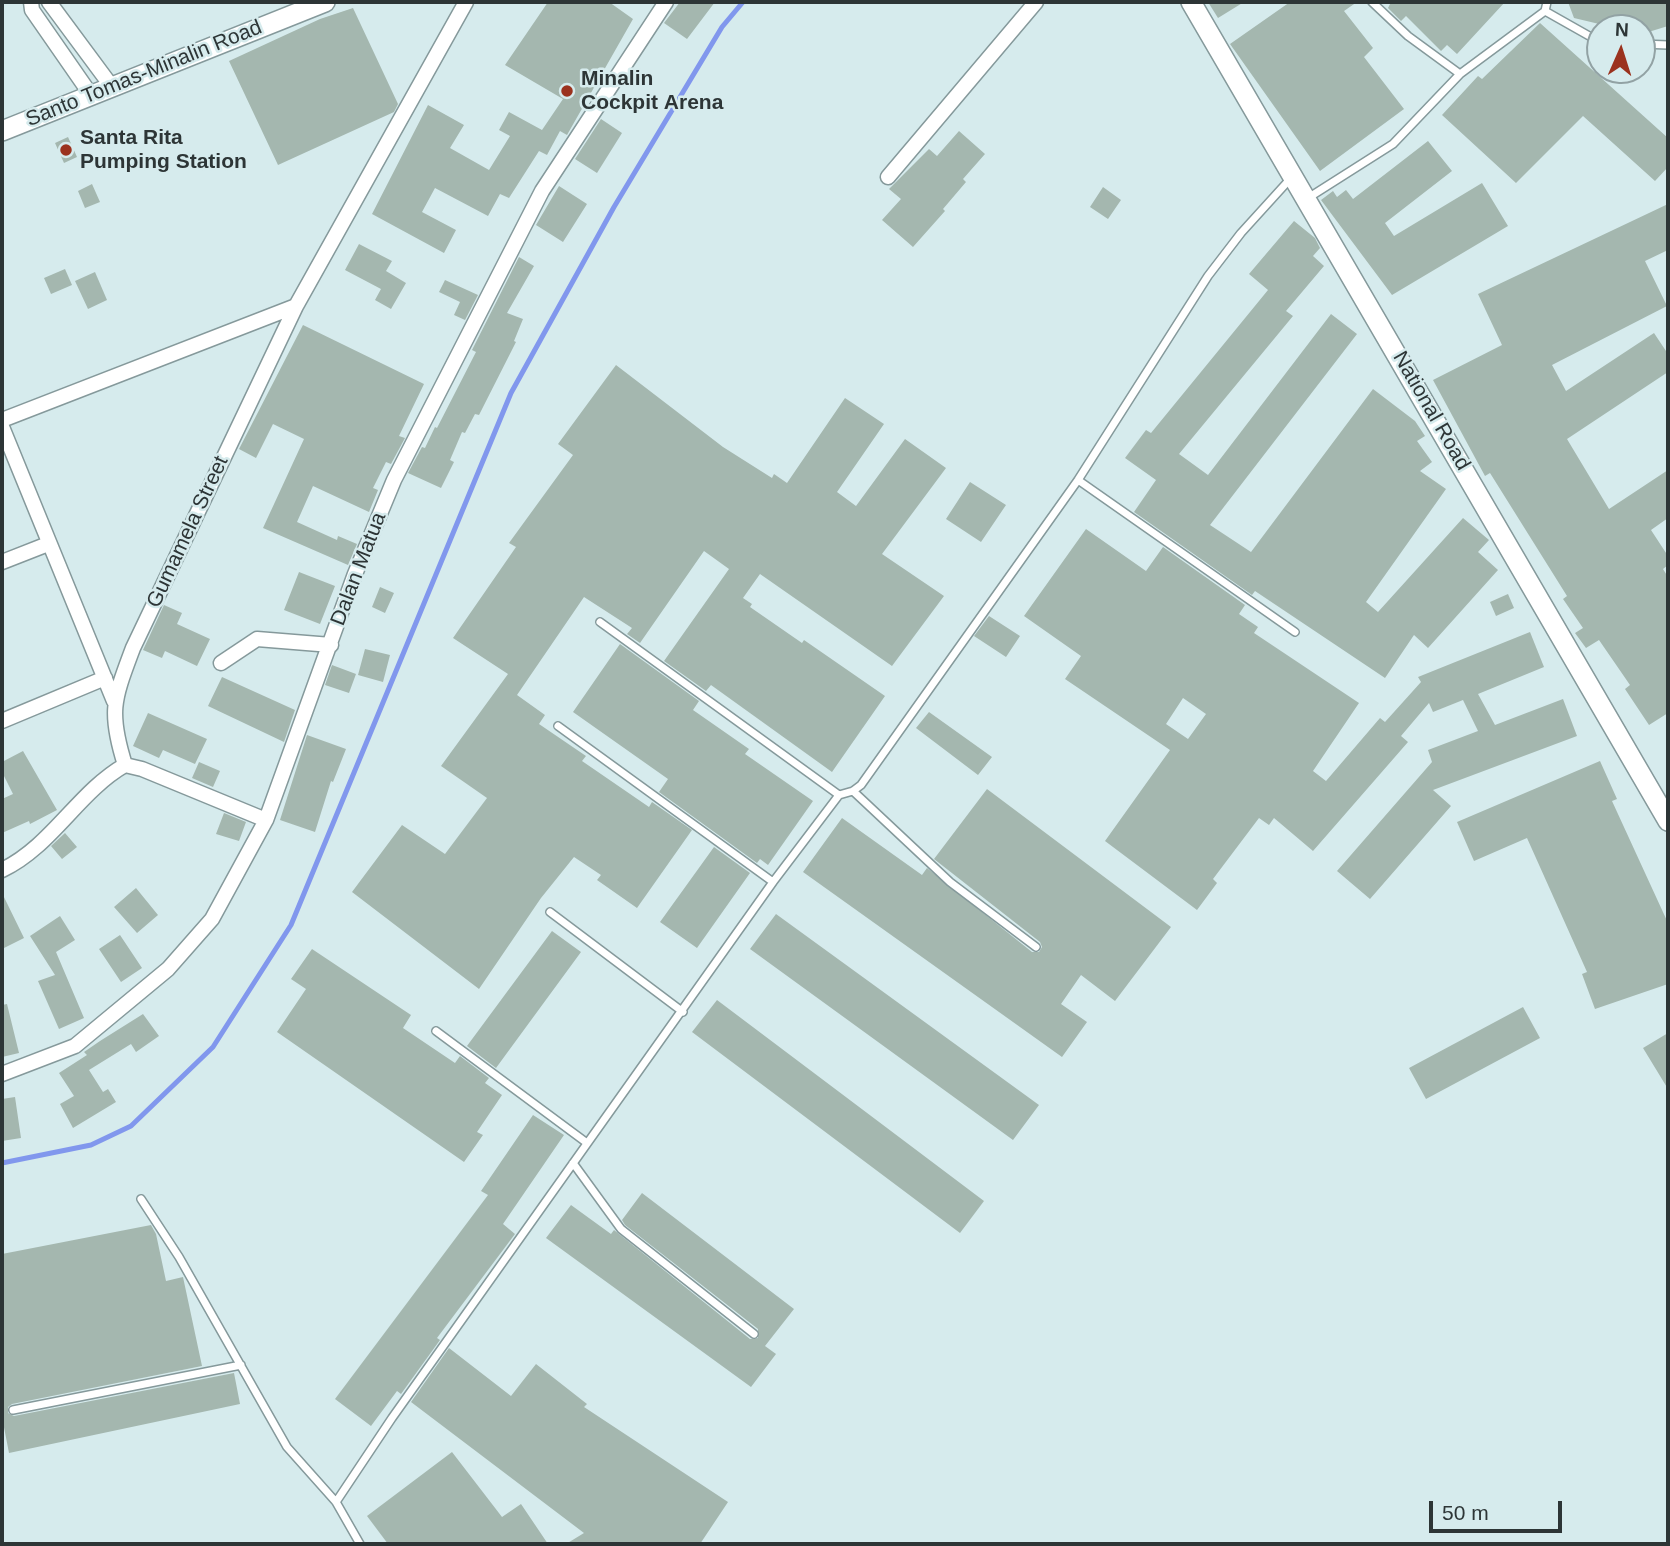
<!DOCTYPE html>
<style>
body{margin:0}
#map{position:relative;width:1670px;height:1546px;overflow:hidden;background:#d6ebed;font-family:Helvetica,sans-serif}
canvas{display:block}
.frame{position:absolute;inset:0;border:4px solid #2d3536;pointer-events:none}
.north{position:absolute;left:1586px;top:14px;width:70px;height:70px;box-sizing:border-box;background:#d6ebed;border:2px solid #92a2a4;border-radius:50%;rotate:3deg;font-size:19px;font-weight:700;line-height:28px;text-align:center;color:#2d3536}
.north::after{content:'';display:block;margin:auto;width:24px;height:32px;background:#9b321e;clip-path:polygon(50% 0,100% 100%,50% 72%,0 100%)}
.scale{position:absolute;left:1429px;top:1501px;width:133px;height:32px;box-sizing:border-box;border:4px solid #2d3536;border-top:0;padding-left:9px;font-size:21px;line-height:24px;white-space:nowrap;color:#2d3536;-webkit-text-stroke:5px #d6ebed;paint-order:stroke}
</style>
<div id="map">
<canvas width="1670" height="1546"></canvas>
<div class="frame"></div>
<div class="north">N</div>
<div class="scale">50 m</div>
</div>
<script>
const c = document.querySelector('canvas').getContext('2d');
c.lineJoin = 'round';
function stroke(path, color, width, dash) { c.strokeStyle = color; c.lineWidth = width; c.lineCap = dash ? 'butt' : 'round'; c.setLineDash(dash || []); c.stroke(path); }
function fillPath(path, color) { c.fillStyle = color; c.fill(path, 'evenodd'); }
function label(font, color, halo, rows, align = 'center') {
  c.font = font + ' Helvetica,sans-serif'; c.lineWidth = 5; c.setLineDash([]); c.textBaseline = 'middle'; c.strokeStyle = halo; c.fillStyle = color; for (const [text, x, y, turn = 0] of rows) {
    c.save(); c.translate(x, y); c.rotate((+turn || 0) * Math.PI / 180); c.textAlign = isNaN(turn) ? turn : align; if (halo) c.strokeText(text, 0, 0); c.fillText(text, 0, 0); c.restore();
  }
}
stroke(new Path2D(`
 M2 1163 91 1145 131 1126 213 1047 291 925 511 393 614 207 722 27 743 2`), '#8197ed', 5);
fillPath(new Path2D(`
 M548 2H609L633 19 567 135 560 131 547 155 539 151 509 198 500 194 488 216 435 188 422 212 456 230 444 253 372 214 428 105 464 125 450 148 489 170 510 136 499 130 509 112 542 130 563 99 505 65Z
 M680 2H715L687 39 664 23Z
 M1208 2H1244L1218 18Z
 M1290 2H1357L1344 11 1373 48 1364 57 1404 109 1320 171 1230 44Z
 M1391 2H1505L1457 54 1447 45 1441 51 1406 16 1401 21 1388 8Z
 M1568 2H1668V26L1642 34V28H1616L1574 18Z
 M353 8 398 104 394 112 278 165 229 61 320 19Z
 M1540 23 1668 138V167L1655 181 1583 116 1516 183 1442 115 1478 76 1482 79Z
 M601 119 622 133 597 173 575 159Z
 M959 131 985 154 963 179 966 182 943 209 945 211 913 247 882 220 901 199 889 189 929 149 937 156Z
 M68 137 77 157 64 163 55 143Z
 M1428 141 1452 171 1385 223 1394 236 1482 183 1508 226 1392 295 1321 200 1333 191 1337 197 1346 190 1353 199Z
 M92 184 100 202 85 208 78 191Z
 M559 186 587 204 563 242 536 225Z
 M1103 187 1121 200 1108 219 1090 207Z
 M1668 204V250L1645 261 1667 306 1552 365 1566 391 1654 333 1668 354V372L1567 439 1609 509 1668 470V518L1651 530 1668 556V565L1663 569 1668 577V713L1649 725 1625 689 1630 685 1599 640 1586 648 1575 633 1583 628 1563 599 1567 596 1490 473 1485 476 1433 380 1502 345 1478 294Z
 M1294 221 1315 238 1320 248 1313 256 1324 266 1286 311 1293 316 1179 454 1208 475 1331 314 1357 334 1210 525 1251 552 1373 389 1415 421 1425 436 1417 441 1432 462 1420 471 1446 489 1366 602 1378 612 1463 518 1489 540 1478 552 1498 570 1428 648 1414 635 1385 678 1255 591 1252 595 1134 512 1156 480 1125 458 1146 430 1151 433 1268 290 1249 274Z
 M359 244 392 261 386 271 406 283 391 309 375 300 381 289 345 270Z
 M519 257 534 266 507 313 523 319 514 341 516 342 479 415 475 414 465 433 462 432 450 460 454 462 441 488 408 473 422 447 425 448 435 427 437 428 476 352 472 350Z
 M65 269 72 285 51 294 44 278Z
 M95 272 107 300 88 309 75 281Z
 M445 280 478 295 465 320 454 315 460 302 439 292Z
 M303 325 424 384 399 436 405 438 391 464 386 462 373 488 378 490 369 512 313 486 297 522 337 540 338 536 357 544 348 565 263 528 304 439 273 424 256 458 239 449Z
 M616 365 723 447 772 478 774 474 787 483 845 398 884 424 837 492 856 506 905 439 946 468 882 554 944 596 892 666 760 574 743 598 752 604 750 607 802 643 804 640 885 696 832 772 711 685 706 691 664 661 729 569 704 551 640 643 627 634 632 628 584 597 517 695 545 715 539 724 586 756 582 761 649 807 652 802 692 830 637 908 597 880 601 875 574 857 541 898 479 989 352 892 402 825 445 854 487 798 441 766 508 674 453 638 516 547 509 543 573 455 558 444Z
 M970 482 1006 505 981 542 946 519Z
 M1086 529 1146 571 1163 547 1245 605 1239 614 1258 627 1254 633 1359 703 1313 771 1326 781 1380 718 1385 722 1421 682 1418 677 1530 632 1544 667 1478 694 1495 725 1563 699 1577 736 1433 790 1451 806 1370 899 1337 871 1432 762 1428 750 1478 731 1463 700 1433 712 1429 703 1401 736 1408 742 1313 851 1274 818 1269 825 1259 818 1213 879 1217 883 1197 910 1105 841 1170 750 1065 679 1081 656 1024 616ZM1183 698 1206 714 1188 739 1166 724Z
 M299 572 335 586 320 624 284 610Z
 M380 587 394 593 385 613 372 607Z
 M1508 594 1514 608 1496 616 1490 602Z
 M164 605 182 613 177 624 210 639 197 666 165 651 162 658 143 650Z
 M989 616 1020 636 1006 657 974 636Z
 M620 644 699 701 693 710 749 749 745 754 813 801 768 865 760 859 757 863 659 792 668 779 573 712Z
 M365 649 390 655 383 682 358 675Z
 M332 665 356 674 349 693 325 685Z
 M222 677 295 710 284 742 208 706Z
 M929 712 992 757 978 775 916 728Z
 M148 713 207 739 195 764 163 750 159 758 133 746Z
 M307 735 346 749 333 782 331 781 315 832 280 820Z
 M23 751 57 810 30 824 29 821 2 833V799L13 794 2 772V762Z
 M1600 761 1617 799 1612 801 1668 923V984L1595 1009 1582 974 1587 972 1527 838 1474 861 1457 822Z
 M199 762 220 771 213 787 192 778Z
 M987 789 1171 927 1115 1001 1081 975 1061 1004 1087 1022 1062 1057 803 872 842 818 922 875 927 868 1032 952H1039L1042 947 1040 942 934 859Z
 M224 813 246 822 239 841 216 834Z
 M65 833 77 847 62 859 51 846Z
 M714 847 750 873 697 948 660 922Z
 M136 888 158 915 137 933 114 907Z
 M2 893 24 938 2 949Z
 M776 914 1039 1105 1013 1140 750 949Z
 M60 916 75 940 56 952 84 1018 59 1029 38 981 55 975 30 936Z
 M552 931 581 952 496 1068 467 1046Z
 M120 935 142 968 121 982 99 949Z
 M312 949 411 1015 403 1028 455 1063 460 1056 489 1078 485 1083 502 1095 477 1132 483 1135 464 1162 277 1032 306 989 291 979Z
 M717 1000 984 1201 960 1233 692 1032Z
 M7 1004 19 1053 2 1057V1005Z
 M1523 1007 1540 1038 1426 1099 1409 1068Z
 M143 1014 159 1036 136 1052 131 1044 89 1070 103 1092 108 1089 116 1102 73 1128 60 1104 74 1096 59 1073 87 1055 84 1052 100 1041Z
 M1668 1033V1089L1643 1048Z
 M15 1097 21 1138 2 1141V1099Z
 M533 1115 564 1135 503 1224 515 1234 437 1338 440 1340 401 1394 397 1391 371 1426 335 1399 488 1195 481 1191Z
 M642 1193 794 1309 765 1346 776 1354 751 1387 546 1238 571 1205 611 1234 614 1230 750 1339 758 1338V1329L625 1225 622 1220Z
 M151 1225 156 1234 166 1281 183 1277 202 1366 12 1404 8 1407V1413L14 1416 234 1373 240 1404 9 1453 2 1417V1254Z
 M449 1348 511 1396 536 1364 587 1404 584 1407 728 1502 700 1544H566L584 1533 411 1402Z
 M452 1452 502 1517 521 1504 548 1544H388L367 1516Z`), '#a4b7af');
const service = new Path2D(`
 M1372 2 1408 36 1460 74
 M1545 11 1591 37 1600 39
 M1642 44 1668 45
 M1308 198 1393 144 1460 74 1545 11 1547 2
 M1078 480 1295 632
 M600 622 839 795
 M558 726 773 882
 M853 791 950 882 1036 947
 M550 912 683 1012
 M436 1031 587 1143
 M573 1163 621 1229 754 1334
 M141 1199 179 1257 287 1447 336 1502 360 1544
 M13 1410 241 1365
 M336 1502 392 1418 773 882 839 795 853 791 861 785 1078 480 1208 276 1241 233 1291 178`);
const minor = new Path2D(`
 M31 2 32 10 91 95
 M49 2 112 87
 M888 177 1036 2
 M2 420 296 306
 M2 427 114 701
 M2 562 48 544
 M221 663 257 639 331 645
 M2 721 105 678
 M125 765C108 711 114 699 133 648L296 306 466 2
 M2 870C52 846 78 792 125 765L142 769 266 820
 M2 1074 75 1046 168 969 212 919 266 820 355 574 394 480 542 191 666 2`);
const secondary = new Path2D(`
 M1191 2 1668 821
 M2 131 325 2`);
stroke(service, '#85999b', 10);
stroke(minor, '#85999b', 17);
stroke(secondary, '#85999b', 22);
stroke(service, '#fff', 7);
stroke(minor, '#fff', 14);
stroke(secondary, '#fff', 19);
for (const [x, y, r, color] of [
 [567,91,7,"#9b321e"],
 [66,150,7,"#9b321e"]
]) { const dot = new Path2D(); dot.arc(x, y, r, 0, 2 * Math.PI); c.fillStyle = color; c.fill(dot); stroke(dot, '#d6ebed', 2.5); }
label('21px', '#2d3536', '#d6ebed', [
 ["Santo Tomas-Minalin Road",144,74,-22],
 ["National Road",1431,411,60],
 ["Gumamela Street",188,532,-65],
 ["Dalan Matua",359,569,-69]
]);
label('bold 21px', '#2d3536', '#d6ebed', [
 ["Minalin",581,79],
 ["Cockpit Arena",581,103],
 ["Santa Rita",80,138],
 ["Pumping Station",80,162]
], 'left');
</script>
